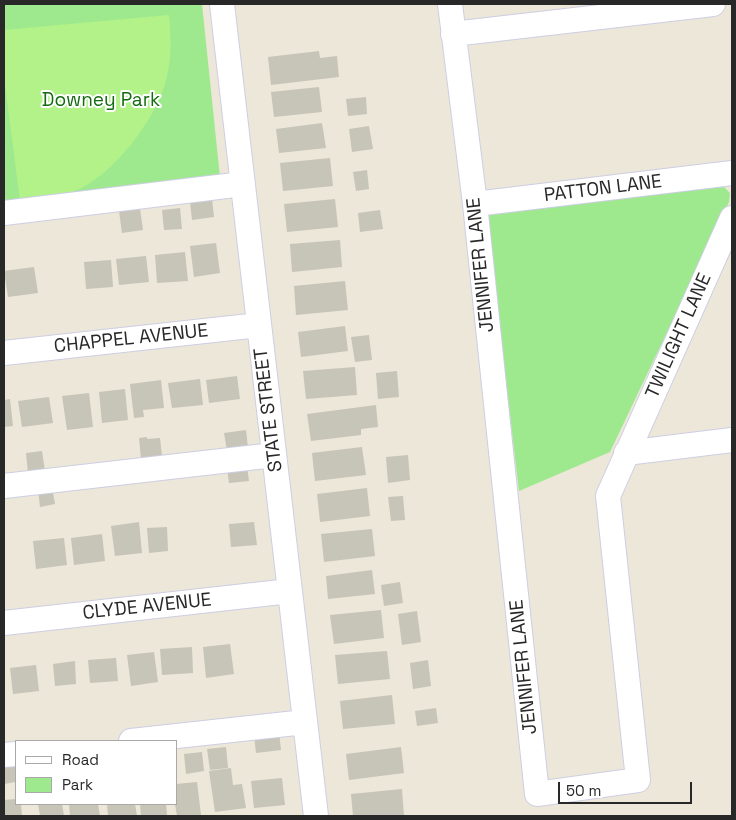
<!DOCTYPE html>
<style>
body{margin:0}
#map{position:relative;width:736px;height:820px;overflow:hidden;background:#ece7d8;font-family:"Space Grotesk",sans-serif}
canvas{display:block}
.frame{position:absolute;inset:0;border:5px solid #282828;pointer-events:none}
.legend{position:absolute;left:15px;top:740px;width:162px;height:65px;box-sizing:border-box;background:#fff;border:1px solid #a9a9a9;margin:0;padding:6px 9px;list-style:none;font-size:15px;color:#282828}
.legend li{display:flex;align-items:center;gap:10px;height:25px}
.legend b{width:25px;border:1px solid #a9a9a9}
.scale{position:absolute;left:558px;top:782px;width:134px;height:22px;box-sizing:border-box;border:2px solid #282828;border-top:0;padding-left:6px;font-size:15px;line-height:18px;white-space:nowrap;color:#282828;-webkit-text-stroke:4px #fff;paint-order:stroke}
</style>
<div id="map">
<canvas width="736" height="820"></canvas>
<div class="frame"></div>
<ul class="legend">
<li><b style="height:6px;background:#fff"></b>Road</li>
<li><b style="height:14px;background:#9ee98e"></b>Park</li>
</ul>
<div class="scale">50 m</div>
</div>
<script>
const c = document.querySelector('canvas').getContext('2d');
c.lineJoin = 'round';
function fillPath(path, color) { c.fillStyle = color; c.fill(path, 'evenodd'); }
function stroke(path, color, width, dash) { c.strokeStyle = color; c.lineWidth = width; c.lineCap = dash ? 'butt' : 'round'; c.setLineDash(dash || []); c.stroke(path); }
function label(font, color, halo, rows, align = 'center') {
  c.font = font + ' "Space Grotesk",sans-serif'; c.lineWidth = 4; c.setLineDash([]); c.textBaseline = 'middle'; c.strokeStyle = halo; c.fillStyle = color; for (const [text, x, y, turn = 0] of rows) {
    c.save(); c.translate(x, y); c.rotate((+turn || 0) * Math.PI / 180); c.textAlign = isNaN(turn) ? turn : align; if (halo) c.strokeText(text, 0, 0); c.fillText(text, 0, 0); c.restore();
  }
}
fillPath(new Path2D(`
 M4 4H202L221 187 4 210Z
 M724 187 730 193 729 202 610 452 519 491 487 221 489 213 502 209Z`), '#9ee98e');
fillPath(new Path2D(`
 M169 15C171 37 172 59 166 80 156 121 107 184 66 194 51 198 35 198 20 200L4 77V30Z`), '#b3f288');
fillPath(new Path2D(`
 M319 51 320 58 337 56 339 77 271 85 268 57Z
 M319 87 322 112 274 117 271 92Z
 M366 97 367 114 348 116 346 99Z
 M322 123 326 148 279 153 276 129Z
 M369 126 373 149 352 152 349 129Z
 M330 158 333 186 283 191 280 163Z
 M367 170 369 189 356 191 353 172Z
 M212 199 214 217 192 220 190 202Z
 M335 199 338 227 287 232 284 204Z
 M180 208 182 229 164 230 162 210Z
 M140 209 143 230 122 233 119 211Z
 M380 210 383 229 360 232 358 213Z
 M340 240 342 267 292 272 290 244Z
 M216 243 220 273 194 277 190 246Z
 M185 252 188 281 157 283 155 255Z
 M146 256 149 282 119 285 116 259Z
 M111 260 113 287 86 289 84 262Z
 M34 267 38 293 8 297 4 271Z
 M345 281 348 310 296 315 294 286Z
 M345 326 348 351 301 357 298 332Z
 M369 335 372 360 355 362 351 337Z
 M355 367 357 395 306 399 303 371Z
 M397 371 399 397 378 399 376 373Z
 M237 376 240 399 209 403 206 380Z
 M200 379 203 405 172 408 168 383Z
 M161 380 164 408 143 410 144 417 134 418 130 384Z
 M125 389 128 420 102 423 99 392Z
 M89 393 93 427 67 430 62 396Z
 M49 397 53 423 22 427 18 401Z
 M10 399 13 426 4 427V400Z
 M376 405 378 427 361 429V435L311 441 307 414Z
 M246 430 248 448 227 451 224 433Z
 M147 437V439L160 438 162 456 141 458 139 438Z
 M362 447 366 475 315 481 312 453Z
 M42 451 45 471 28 473 26 453Z
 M408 455 410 480 388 483 386 457Z
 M247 467 249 481 229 483 227 468Z
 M52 487 55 504 40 507 38 490Z
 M367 488 370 516 320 522 317 494Z
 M403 496 405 520 391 521 388 497Z
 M139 522 142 553 115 556 111 526Z
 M254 522 257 545 231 547 229 524Z
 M167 527 168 551 149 553 147 528Z
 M372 529 375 556 324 562 321 534Z
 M102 534 105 561 74 565 71 538Z
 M64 538 67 565 36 569 33 541Z
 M372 570 375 594 328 599 326 576Z
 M400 582 403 603 384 606 381 585Z
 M381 610 384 638 334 644 330 615Z
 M417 611 421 642 402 645 398 614Z
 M230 644 234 674 206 678 203 647Z
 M192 647 193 673 162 675 160 649Z
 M387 651 390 679 338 684 335 655Z
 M154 652 158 682 131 686 127 655Z
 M116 658 118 681 90 683 88 660Z
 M428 660 431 686 413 689 410 663Z
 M75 661 76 684 55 686 53 664Z
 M36 665 39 691 13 694 10 668Z
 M392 695 395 724 343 729 340 701Z
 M436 708 438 723 417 726 415 711Z
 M279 732 281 750 256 753 254 735Z
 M226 747 228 768 210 770 207 749Z
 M401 747 404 773 349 780 346 754Z
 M202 752 204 771 186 774 184 754Z
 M16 763V782L4 784V764Z
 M231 768 233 785 242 784 246 808 215 812 209 771Z
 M282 778 285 805 254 808 251 781Z
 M197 782 201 815 177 816 175 804 176 784Z
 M402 789 404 816H353L351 794Z
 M16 799V804H21L22 816H4V800Z
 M38 804H62L64 816H40Z
 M69 804H98L100 816H70Z
 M107 804H135L137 816H108Z
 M140 804H166L167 815 141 816Z`), '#c7c4b8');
const minor = new Path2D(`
 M222 4 316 816
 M450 4 475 204 537 794 638 780 608 496 732 218
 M453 34 713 4
 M475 204 732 173
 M4 213 243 184
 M4 353 259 325
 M626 453 732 440
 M4 486 274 455
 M4 623 290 591
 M131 741 305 722
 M4 755 16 754`);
stroke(minor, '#cdcee3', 26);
stroke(minor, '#fff', 24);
label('19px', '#156b12', '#fff', [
 ["Downey Park",101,101]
]);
label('19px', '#282828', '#fff', [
 ["PATTON LANE",603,189,-7],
 ["JENNIFER LANE",481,265,-96],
 ["TWILIGHT LANE",679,336,-66],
 ["CHAPPEL AVENUE",131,339,-6],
 ["STATE STREET",269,410,-97],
 ["CLYDE AVENUE",147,607,-6],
 ["JENNIFER LANE",524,667,-96]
]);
</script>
